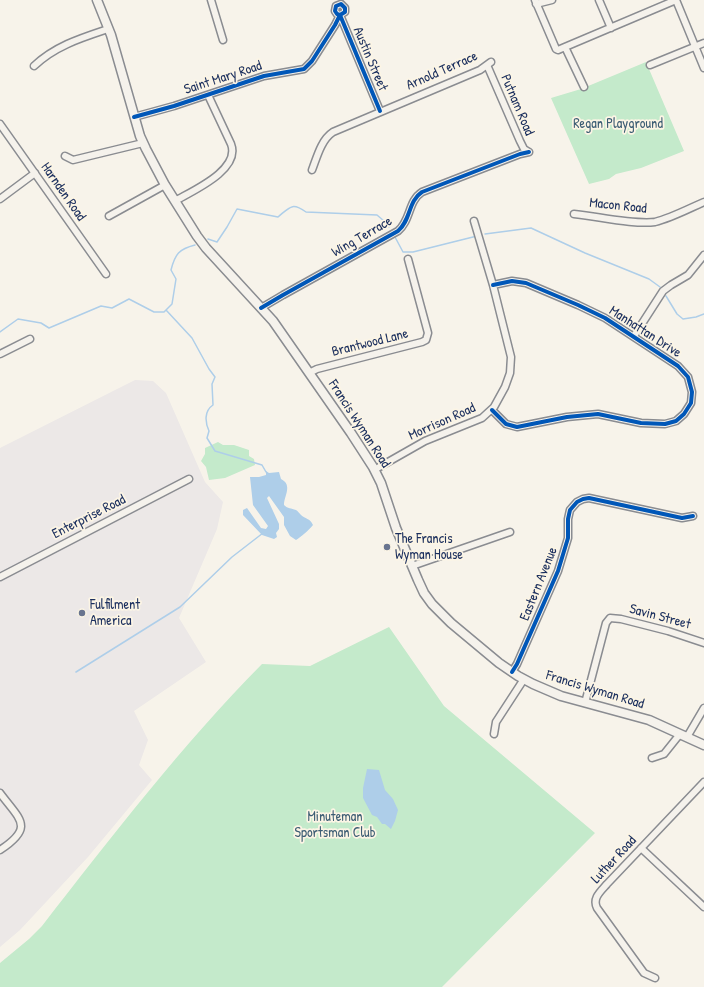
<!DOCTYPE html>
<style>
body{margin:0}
canvas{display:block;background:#f7f3ea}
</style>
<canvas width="704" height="987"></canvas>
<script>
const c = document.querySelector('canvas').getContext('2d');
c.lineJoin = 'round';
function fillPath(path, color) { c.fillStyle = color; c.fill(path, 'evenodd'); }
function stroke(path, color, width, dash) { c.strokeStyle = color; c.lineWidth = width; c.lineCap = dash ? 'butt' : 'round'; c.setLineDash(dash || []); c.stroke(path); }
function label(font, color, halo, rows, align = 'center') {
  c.font = font + ' "Patrick Hand",sans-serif'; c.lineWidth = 3.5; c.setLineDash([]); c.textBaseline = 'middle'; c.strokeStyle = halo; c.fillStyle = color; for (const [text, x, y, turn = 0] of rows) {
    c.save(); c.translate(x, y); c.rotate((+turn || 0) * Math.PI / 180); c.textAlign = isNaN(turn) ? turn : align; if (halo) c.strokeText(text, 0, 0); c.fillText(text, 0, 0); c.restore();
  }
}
fillPath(new Path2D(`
 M135 380 153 381 166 393 205 482 223 502 217 529 179 618 206 662 134 711 148 740 139 765 152 780 88 857 20 930 0 947V448Z`), '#ece8e7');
fillPath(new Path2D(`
 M646 62 684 151 641 168 616 174 609 179 589 184 551 98 581 89Z
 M218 442 223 445H234L249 450V456L254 459 255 465 225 478 209 480 206 467 201 461 205 454V448Z
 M389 627 444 706 595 833 442 987H0V963L29 939 42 926C112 836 182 745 262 664L310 666Z`), '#c4eacb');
fillPath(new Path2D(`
 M266 471 269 473 279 472 281 479C293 485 284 496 284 505 288 509 291 508 296 510 298 511 299 513 301 515 305 519 310 518 313 525 309 530 301 537 296 540L290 536 284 525V517L269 496 267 498 279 524V529L276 533 277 537 274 539 262 535 243 515V510L247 508 261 528 266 529 268 526 253 505 250 477H259L266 475Z
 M367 769 379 770 385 790 393 799 398 810 395 821 391 829 385 824H382L377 817 372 815 363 798V788Z`), '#aecee9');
stroke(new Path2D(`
 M485 234 531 228 585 253 649 279 660 287
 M395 237 403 252H413L477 236
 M208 239 217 242 227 227 237 209 278 217C290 207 292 202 306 212L377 215 384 221 389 227
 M666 296 677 314 683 319 696 317 704 314
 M166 310 192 338 209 369 215 377 212 384 213 405C204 411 205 422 209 431L207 438 215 451 262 465 266 472
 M0 332 18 319 41 323 49 328 101 306 112 308 129 299 154 312H164L172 304 176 279 171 270C175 254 179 249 195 245
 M76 672 180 607 232 557 263 533`), '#aecee9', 1.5);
const minor = new Path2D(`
 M211 0 223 40
 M535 0 556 49 558 50 565 47 584 87
 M599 0 611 28
 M676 0 704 68
 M536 4 552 0
 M565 47 676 0
 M487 65 520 141 524 149 529 152
 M650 65 704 43
 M34 66C55 46 81 38 108 29
 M134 117 174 106 264 76 304 69 312 61 335 25 340 15 345 12V8L341 4 336 6 335 11 337 14 340 15 380 111
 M0 124 106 274
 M65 156 73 160 143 143
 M312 170C317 157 321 140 333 132L480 70 491 62
 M0 199 35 173
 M175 201C192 191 241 170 231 144L208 95
 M574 214C596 216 634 225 655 222 671 218 688 209 704 202
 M109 216 165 185
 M261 308 283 295 398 231C411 220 408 201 422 192L520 154 529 152
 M634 336 663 291 671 285 688 275 704 255
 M0 354 30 339
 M309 373 317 369 422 342 426 340 428 333 408 259
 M492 410 506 424 517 427 567 417 598 414 641 423 665 424 676 421 684 414 691 403 692 392 688 377 678 366 605 318 578 305 526 283 512 281 493 285
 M374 470 425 441 482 418 494 407 505 387 510 373 511 357 493 285 474 221
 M412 566 510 532
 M0 577 189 479
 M512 672 517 664 558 571 568 538V519L570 510 577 502 583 499 589 498 682 518 693 516
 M585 703 606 623 610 618 621 619 668 631 704 643
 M494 734 496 722 524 679
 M687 737 704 708
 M652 758 664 754 680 734
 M0 793C20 820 35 827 0 850
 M641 848 704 907
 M655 978 644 973 597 908C592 898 601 891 607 884L704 782`);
const major = new Path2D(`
 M97 0 111 35 140 136 146 149 165 185 197 236 206 248 273 321 351 433 373 467 381 483 396 528 418 580 424 593 432 604 451 623 499 663 518 676 533 684 561 696 649 720 704 745`);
stroke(minor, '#8a8c91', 9);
stroke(major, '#8a8c91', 11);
stroke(minor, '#f5f2ec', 6);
stroke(major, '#f5f2ec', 8);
stroke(new Path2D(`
 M134 117 174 106 264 76 304 69 312 61 335 25 340 15 345 12V8L341 4 336 6 335 11 337 14 340 15 380 111
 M261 308 283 295 398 231C411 220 408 201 422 192L520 154 529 152
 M492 410 506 424 517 427 567 417 598 414 641 423 665 424 676 421 684 414 691 403 692 392 688 377 678 366 605 318 578 305 526 283 512 281 493 285
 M512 672 517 664 558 571 568 538V519L570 510 577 502 583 499 589 498 682 518 693 516`), '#0057b8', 4);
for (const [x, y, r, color] of [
 [387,547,4,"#68748f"],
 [82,613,4,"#68748f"]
]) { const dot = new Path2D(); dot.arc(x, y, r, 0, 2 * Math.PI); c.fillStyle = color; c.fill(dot); stroke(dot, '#fcf5e5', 1.5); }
label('14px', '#1b2f5e', '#fcf5e5', [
 ["Austin Street",370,59,67],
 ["Arnold Terrace",442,71,-24],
 ["Saint Mary Road",223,78,-18],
 ["Putnam Road",517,105,67],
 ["Harnden Road",63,192,55],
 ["Macon Road",618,206,6],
 ["Wing Terrace",362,237,-30],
 ["Manhattan Drive",645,332,33],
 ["Brantwood Lane",370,343,-14],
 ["Morrison Road",442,422,-24],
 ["Francis Wyman Road",359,424,57],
 ["Enterprise Road",89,517,-27],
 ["Eastern Avenue",539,584,-68],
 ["Savin Street",660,617,15],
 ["Francis Wyman Road",595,690,17],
 ["Luther Road",614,860,-47]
]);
label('14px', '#3b5c73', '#fcf5e5', [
 ["Regan Playground",618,124],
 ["Minuteman",335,817],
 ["Sportsman Club",335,833]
]);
label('14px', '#1b2f5e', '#fcf5e5', [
 ["The Francis",395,539],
 ["Wyman House",395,555],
 ["Fulfilment",90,605],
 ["America",90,621]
], 'left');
</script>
